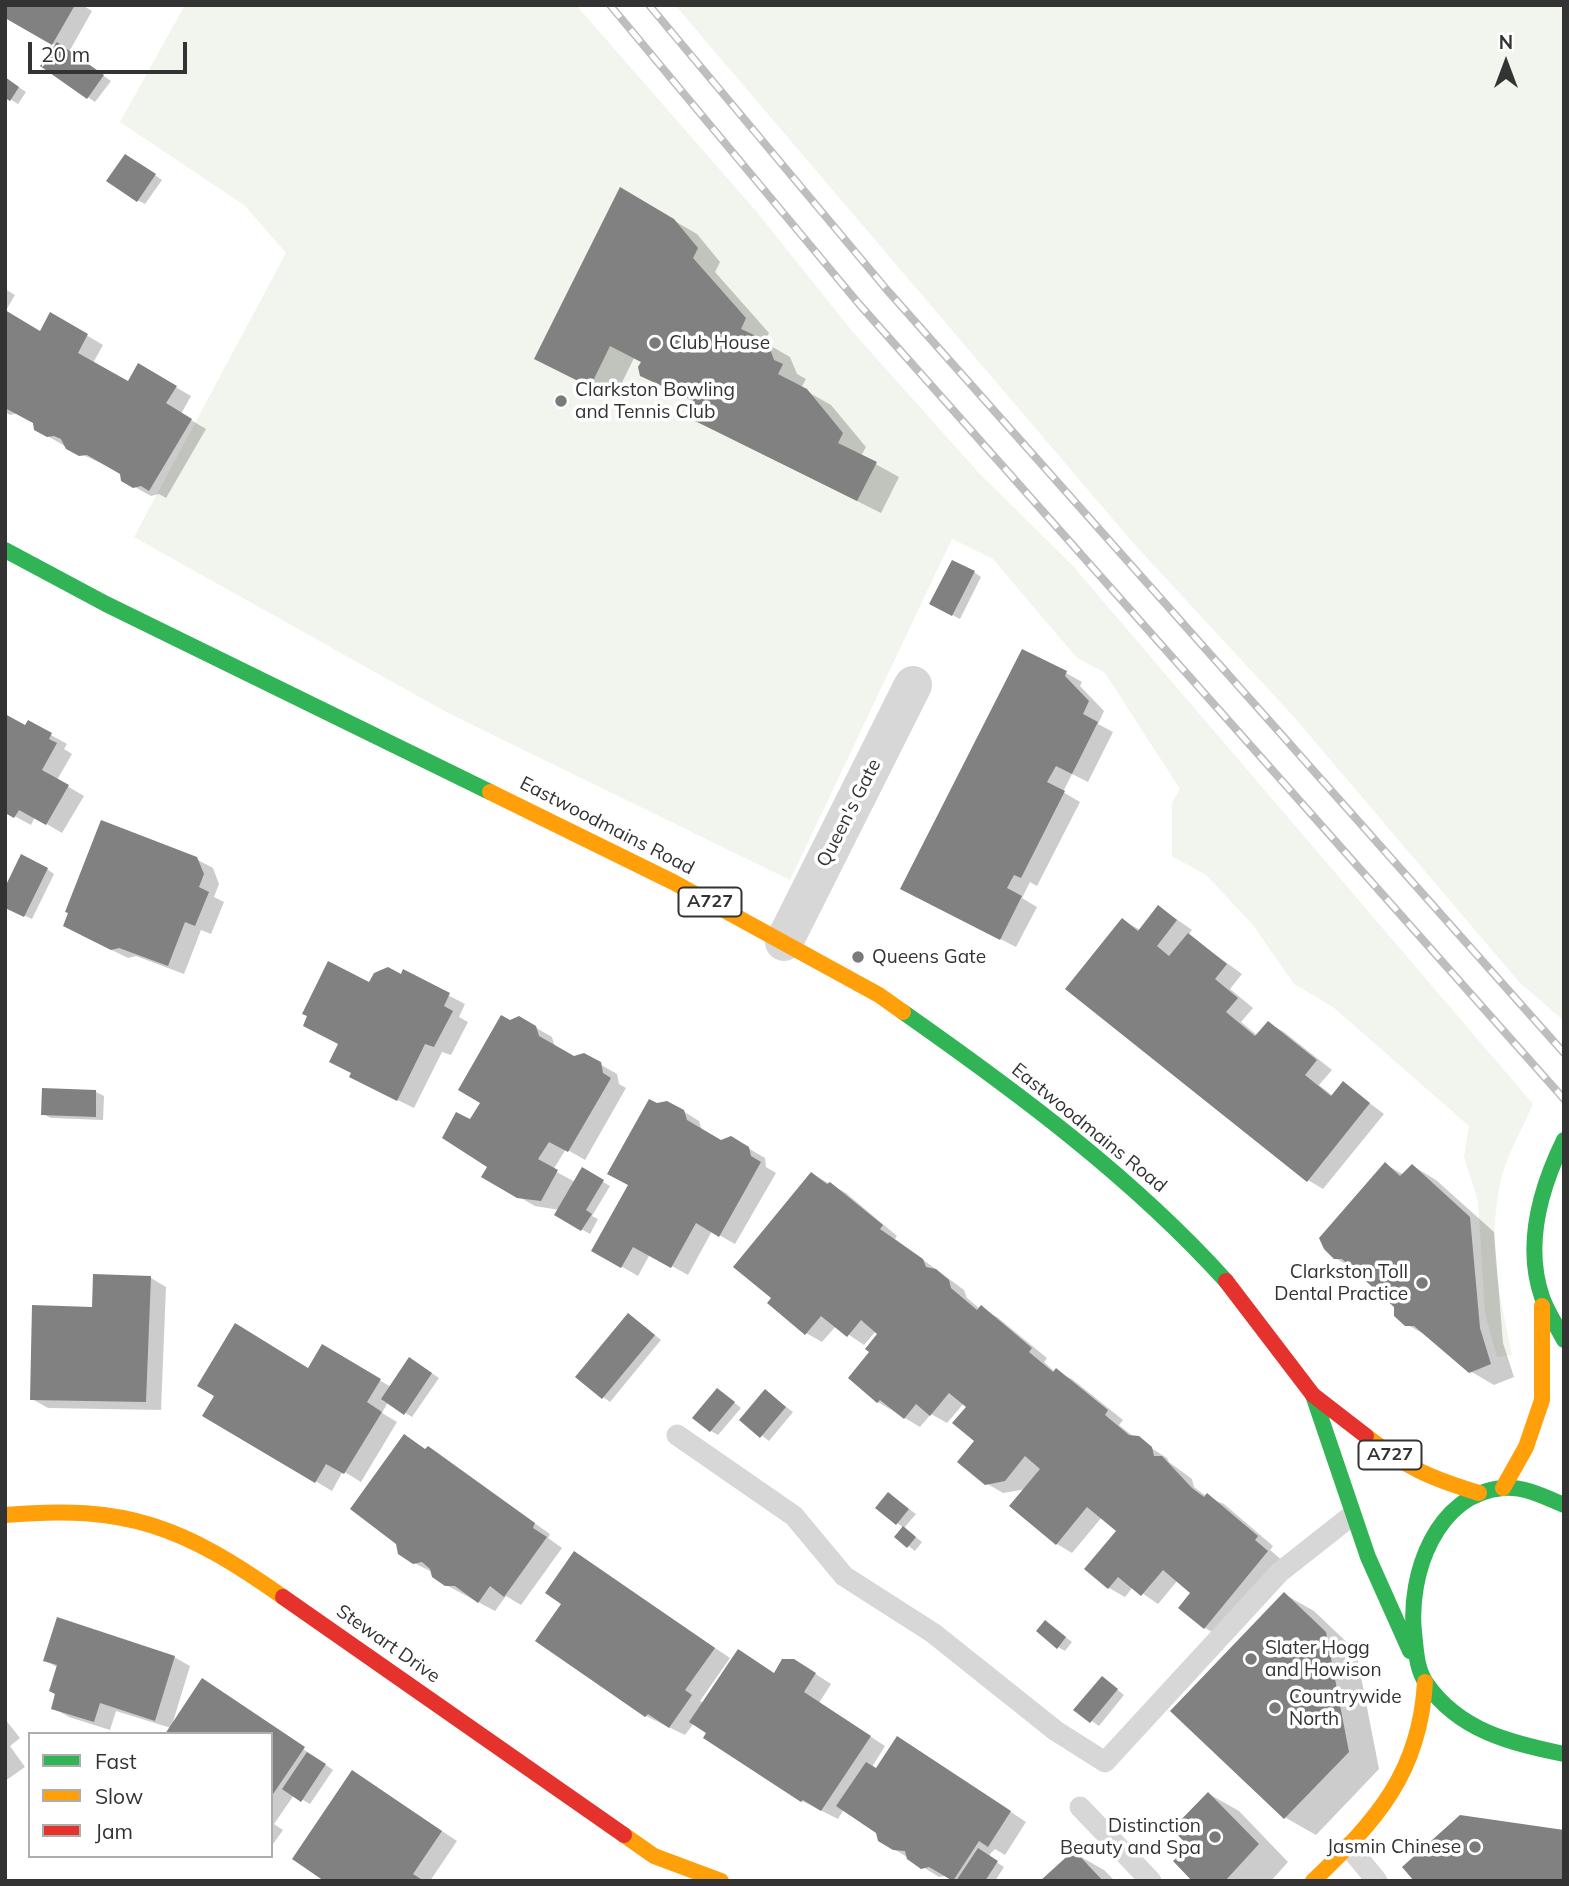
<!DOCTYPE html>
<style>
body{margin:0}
#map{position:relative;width:1569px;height:1886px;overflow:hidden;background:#fff;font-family:Mulish,sans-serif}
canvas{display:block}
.frame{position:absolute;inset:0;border:7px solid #333;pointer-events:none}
.legend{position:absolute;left:28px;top:1732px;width:245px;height:126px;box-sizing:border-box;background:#fff;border:2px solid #adadad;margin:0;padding:9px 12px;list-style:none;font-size:21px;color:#333}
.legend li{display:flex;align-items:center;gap:14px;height:35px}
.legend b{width:35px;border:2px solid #adadad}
.north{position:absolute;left:1471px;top:28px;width:70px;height:70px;-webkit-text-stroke:5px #fff;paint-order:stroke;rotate:0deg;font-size:19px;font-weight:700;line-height:28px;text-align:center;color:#333}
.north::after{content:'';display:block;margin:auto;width:24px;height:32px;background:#333;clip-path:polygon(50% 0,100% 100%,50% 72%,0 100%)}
.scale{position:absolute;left:28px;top:42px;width:159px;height:32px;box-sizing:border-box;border:4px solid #333;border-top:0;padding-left:9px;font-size:21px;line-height:24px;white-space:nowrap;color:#333;-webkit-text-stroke:5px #fff;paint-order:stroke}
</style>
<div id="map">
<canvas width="1569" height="1886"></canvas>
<div class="frame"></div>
<ul class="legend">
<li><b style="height:9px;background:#30b455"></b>Fast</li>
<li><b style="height:9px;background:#ff9f0a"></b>Slow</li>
<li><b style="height:9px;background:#e5322d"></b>Jam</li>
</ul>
<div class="north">N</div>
<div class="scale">20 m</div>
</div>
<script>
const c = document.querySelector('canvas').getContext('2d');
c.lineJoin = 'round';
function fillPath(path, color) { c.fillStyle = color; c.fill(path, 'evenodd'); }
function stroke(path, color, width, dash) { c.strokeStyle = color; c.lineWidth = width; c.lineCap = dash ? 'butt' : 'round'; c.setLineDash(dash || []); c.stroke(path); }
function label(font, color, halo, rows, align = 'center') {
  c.font = font + ' Mulish,sans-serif'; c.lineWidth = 7; c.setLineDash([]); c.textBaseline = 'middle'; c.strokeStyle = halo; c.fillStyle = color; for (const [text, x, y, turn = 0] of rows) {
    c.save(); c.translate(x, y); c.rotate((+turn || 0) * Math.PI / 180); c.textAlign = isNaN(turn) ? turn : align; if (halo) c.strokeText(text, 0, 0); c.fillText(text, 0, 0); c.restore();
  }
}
fillPath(new Path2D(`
 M185 5H576L756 211 852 331 978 472 1073 566 1533 1104C1522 1130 1505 1158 1500 1184 1487 1248 1500 1294 1512 1355L1497 1357 1485 1313 1478 1201 1464 1157 1469 1126 1333 1007 1294 984 1253 925 1206 875 1172 856V803L1180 789 1105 673 1076 657 993 559 952 539 790 880 448 713 134 537 286 253 244 205 120 122Z
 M675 5H1564V1021L1519 982 1294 717 1134 544Z`), '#f1f5ed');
fillPath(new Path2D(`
 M5 5H82L92 11 69 52 111 81 95 102 42 66 57 46 5 17Z
 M5 78 26 92 18 104 5 96Z
 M133 160 162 180 145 204 137 200Z
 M621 190 697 234 720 262 715 272 769 333 764 342 790 357 797 374 806 379 801 388 831 405 866 447 861 456 899 477 881 513 715 430 694 402 641 375 642 362 634 358 614 399 536 358Z
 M5 289 15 295 5 312Z
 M5 313 41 333 51 314 103 345 93 363 128 384 139 366 191 396 181 414 206 429 166 498 159 494 151 496 122 480 120 472 68 448 36 429 35 422 19 413 10 415 5 412Z
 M974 572 981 577 960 619 939 608Z
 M1066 673 1082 682 1080 686 1104 711 1098 724 1113 732 1088 782 1072 774 1063 792 1080 802 1037 886 1030 882 1022 898 1037 907 1016 947 918 897Z
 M28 722 67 744 64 749 72 754 57 780 84 796 62 833 35 817 31 825 5 811Z
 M196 859 213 868 219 884 214 897 224 902 211 934 201 930 184 974 136 956 128 958 81 935Z
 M47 869 54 874 32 919 5 907Z
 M1159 907 1192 930 1188 935 1242 974 1230 989 1253 1008 1241 1022 1258 1036 1268 1023 1284 1032 1332 1070 1319 1085 1333 1096 1343 1083 1384 1114 1323 1189 1308 1180 1123 920 1140 930Z
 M403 972 465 1004 459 1017 468 1022 451 1055 442 1052 414 1108 367 1085 370 984 401 976Z
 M519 1018 552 1037 555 1047 574 1058 584 1055 617 1074 619 1084 626 1088 585 1160 566 1149 553 1170 575 1182 583 1170 610 1186 592 1216 598 1219 590 1234 556 1215 559 1210 535 1206 484 1177 489 1166 470 1122 482 1102 510 1022Z
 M96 1092 104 1096 103 1120 51 1118 43 1114Z
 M683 1111 699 1121 702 1131 721 1142 731 1138 765 1158 766 1167 776 1173 735 1244 712 1231 688 1275 650 1254 638 1276 593 1250Z
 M1385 1164 1404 1175 1413 1166 1436 1180 1494 1232 1503 1343 1514 1377 1494 1385 1470 1371 1431 1338 1406 1324 1395 1306 1356 1270 1335 1258Z
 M812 1174 846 1193 897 1236 895 1239 964 1290 967 1298 980 1309 997 1317 1047 1358 1044 1362 1055 1372 1072 1379 1123 1420 1119 1425 1134 1437 1167 1458 1169 1462 1192 1479 1194 1487 1207 1497 1224 1504 1273 1546 1270 1550 1283 1561 1221 1637 1205 1628 1192 1592 1178 1580 1158 1604 1133 1587 1125 1597 1109 1588 1118 1531 1102 1517 1072 1553 1057 1544 1026 1489 1003 1493 986 1483 968 1406 964 1403 947 1423 931 1414 920 1427 878 1402 872 1352 880 1334 876 1331 864 1345 836 1326 822 1342 806 1333 773 1298Z
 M151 1278 166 1287 161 1410 48 1408 32 1399 94 1309Z
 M636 1320 661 1340 610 1402 603 1397Z
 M323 1347 391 1387 417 1363 439 1378 412 1417 388 1402 382 1413 397 1422 361 1482 343 1471 332 1491 205 1415 309 1370Z
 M765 1391 793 1412 769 1441 741 1420Z
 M725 1395 741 1408 718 1435 711 1431Z
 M428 1448 550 1534 548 1538 562 1548 521 1605 506 1596 495 1611 446 1585 432 1572 414 1563Z
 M889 1494 916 1514 904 1528 922 1542 915 1551 897 1537 904 1528 877 1508Z
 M575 1553 730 1658 700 1701 704 1703 775 1674 811 1671 831 1684 819 1703 885 1746 872 1767 876 1770 913 1747 1026 1822 1005 1855 995 1849 990 1854V1858L1004 1867 995 1881H952L945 1876 939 1877 894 1849 878 1832 844 1809 838 1819 802 1801 706 1737 709 1733 694 1723 685 1735 646 1716 563 1604Z
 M1284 1594 1314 1611 1356 1651 1379 1769 1316 1835 1286 1818 1172 1711Z
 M1046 1622 1072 1642 1065 1651 1058 1647Z
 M174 1657 190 1666 172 1725 218 1689 333 1770 310 1804 294 1795 274 1824 283 1830 271 1847V1734L171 1728 116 1711 110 1730 69 1717 53 1708 58 1668 45 1660Z
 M1109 1683 1124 1695 1099 1726 1076 1710Z
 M5 1719 20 1738 10 1746 25 1767 5 1781Z
 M368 1782 457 1841 430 1881H327Z
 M1209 1794 1239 1811 1288 1862 1271 1881H1195L1191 1847Z
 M1074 1853 1104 1870 1115 1881H1042Z`), '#0003');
fillPath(new Path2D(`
 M5 5H75L52 45 5 18Z
 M57 42 104 75 87 99 40 66Z
 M5 77 19 87 10 101 5 98Z
 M125 154 156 174 137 202 106 181Z
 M620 187 674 219 698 248 693 258 746 318 741 329 767 341 774 360 783 364 778 374 807 389 843 433 838 443 877 462 857 501 689 418 687 413 693 400 640 376 638 367 641 362 610 346 590 387 534 359Z
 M5 310 40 331 50 312 88 334 78 353 128 381 138 363 177 386 166 403 192 419 149 491 141 486 133 488 121 481 120 474 87 455 79 456 66 449 61 439 54 436 47 437 34 430 33 423 5 408Z
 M952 560 975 571 952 616 929 604Z
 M1022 649 1067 671 1065 676 1089 701 1083 714 1098 722 1072 774 1056 766 1047 782 1065 791 1021 878 1014 875 1007 888 1022 896 1000 940 900 889Z
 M5 714 25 725 28 720 52 733 49 739 57 743 42 770 69 785 46 825 19 810 14 818 5 813Z
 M101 820 197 857 204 874 199 887 209 892 195 926 185 922 168 966 119 948 111 950 63 926 68 913 65 912Z
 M21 854 48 868 24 917 5 908V887Z
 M1158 905 1177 920 1157 946 1169 956 1188 933 1227 964 1215 979 1238 998 1226 1012 1255 1036 1268 1021 1317 1060 1305 1075 1331 1096 1343 1081 1370 1103 1307 1182 1065 989 1122 918 1138 931Z
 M328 961 369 982 374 973 388 967 401 974 403 969 450 993 444 1006 453 1011 434 1047 425 1044 397 1101 349 1077 351 1073 329 1062 338 1044 303 1026 307 1016 302 1014Z
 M501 1015 510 1020 519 1016 536 1026 539 1036 574 1056 584 1053 601 1062 603 1073 611 1078 568 1152 549 1142 538 1159 558 1170 541 1201 517 1198 481 1177 487 1167 442 1138 456 1112 470 1119 480 1103 458 1090Z
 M42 1088 96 1090V1117L41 1115Z
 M649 1099 657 1103 667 1101 684 1110 687 1120 721 1140 731 1136 749 1147 751 1156 761 1162 719 1237 696 1223 671 1268 633 1247 621 1268 591 1251 628 1185 607 1174Z
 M1385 1162 1400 1176 1412 1164 1470 1217 1480 1328 1491 1364 1469 1373 1414 1326H1405L1394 1316V1307L1342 1259H1334L1324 1249 1319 1238Z
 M582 1167 604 1180 586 1210 592 1214 581 1231 554 1215Z
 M811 1172 827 1184 830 1182 883 1225 880 1229 923 1259 926 1267 936 1269 949 1280 951 1288 977 1310 981 1305 1006 1326 1032 1348 1029 1352 1053 1372 1056 1368 1108 1410 1105 1415 1129 1435 1139 1436 1152 1447 1154 1456H1162L1192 1488 1204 1497 1207 1493 1258 1536 1255 1540 1268 1551 1204 1629 1178 1608 1190 1593 1163 1570 1141 1596 1118 1577 1108 1589 1084 1569 1116 1531 1087 1507 1056 1545 1009 1506 1040 1469 1025 1456 1005 1481 985 1485 957 1462 974 1441 952 1423 966 1407 949 1393 930 1416 916 1404 904 1419 880 1400 877 1403 848 1378 869 1352 865 1349 877 1334 861 1320 847 1337 821 1316 805 1335 767 1303 771 1298 733 1267Z
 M93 1274 151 1276 146 1402 30 1400 32 1305 92 1307Z
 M628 1313 655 1335 602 1399 575 1377Z
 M235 1323 308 1368 322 1344 381 1379 367 1402 382 1412 344 1474 326 1464 315 1483 202 1416 214 1396 197 1386Z
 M409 1357 432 1373 404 1415 381 1399Z
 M717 1388 735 1402 710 1432 692 1418Z
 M765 1389 786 1407 760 1438 739 1420Z
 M404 1434 425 1449 428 1446 535 1523 533 1528 547 1537 504 1597 490 1586 478 1603 455 1586H445L432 1577 430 1569 422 1562 413 1564 398 1554 396 1544 350 1509Z
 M888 1492 909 1509 896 1525 875 1508Z
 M903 1526 916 1537 907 1548 894 1537Z
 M574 1551 715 1648 685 1690 692 1695 669 1728 648 1714 645 1717 535 1641 561 1604 545 1593Z
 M1284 1592 1326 1632 1349 1752 1284 1819 1170 1711Z
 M57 1617 175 1656 155 1721 100 1703 94 1722 51 1709 55 1694 49 1691 57 1665 43 1661Z
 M1045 1620 1066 1637 1057 1649 1036 1631Z
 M738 1649 774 1673 782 1659H794L816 1673 804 1692 871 1736 821 1811 803 1800 801 1802 703 1738 706 1733 689 1722Z
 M1102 1676 1118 1689 1090 1723 1073 1710Z
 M202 1678 305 1747 271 1797V1734H165Z
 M897 1736 1011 1811 988 1847 979 1841 953 1881 929 1867 921 1869 907 1859 905 1851 893 1850 878 1841 876 1833 836 1806 866 1762 876 1768Z
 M307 1752 326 1764 301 1802 282 1789Z
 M352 1770 442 1831 413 1874 424 1881H324L292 1859Z
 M1208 1792 1259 1844 1225 1881H1192L1173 1861 1189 1847 1172 1829Z
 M1460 1815 1564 1830V1881H1414L1402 1867Z
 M978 1848 998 1861 985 1881H956Z
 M1074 1850 1103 1881H1040Z`), '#818181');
stroke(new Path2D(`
 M677 1435 794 1516 844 1576 933 1633 1056 1731 1105 1762 1280 1572 1351 1516
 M1080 1807 1151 1881
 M1349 1847 1377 1881`), '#d7d7d7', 21);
stroke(new Path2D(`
 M784 942 913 685`), '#d7d7d7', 38);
stroke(new Path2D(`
 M5 550 106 604 490 792
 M903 1012C1017 1092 1132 1177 1226 1281
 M1564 1140C1541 1187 1524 1245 1542 1297 1547 1312 1557 1326 1564 1340
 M1313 1395 1368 1557 1410 1651
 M1564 1505C1545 1497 1524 1486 1503 1488 1436 1494 1408 1575 1414 1632 1416 1649 1416 1668 1426 1683 1459 1731 1511 1743 1564 1754`), '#30b455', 16);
stroke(new Path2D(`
 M490 792 673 882 879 995 903 1012
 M1366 1436C1407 1468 1430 1478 1479 1493
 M1503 1488 1526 1447 1542 1400V1306
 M5 1515C127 1504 184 1527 283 1597
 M624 1835 654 1856 721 1881
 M1313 1881C1376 1821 1420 1773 1425 1682`), '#ff9f0a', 16);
stroke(new Path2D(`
 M1226 1281 1313 1395 1366 1436
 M283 1597 624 1835`), '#e5322d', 16);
const rail = new Path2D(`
 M610 5 859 304 1564 1099
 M649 5 887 290 1564 1053`);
stroke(rail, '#bebebe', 8);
stroke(rail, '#fff', 5, [16]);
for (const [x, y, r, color] of [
 [655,343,7,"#7a7a7a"],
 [561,401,7,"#7a7a7a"],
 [858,957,7,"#7a7a7a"],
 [1422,1283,7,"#7a7a7a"],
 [1251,1659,7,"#7a7a7a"],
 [1275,1708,7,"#7a7a7a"],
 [1215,1837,7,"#7a7a7a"],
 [1475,1847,7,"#7a7a7a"]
]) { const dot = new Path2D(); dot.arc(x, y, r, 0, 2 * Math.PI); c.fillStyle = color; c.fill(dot); stroke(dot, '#fff', 2.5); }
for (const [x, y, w] of [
 [710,902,63],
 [1390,1455,63]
]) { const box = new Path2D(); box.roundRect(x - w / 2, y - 14.5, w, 29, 5); c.fillStyle = '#fff'; c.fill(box); stroke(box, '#333', 2); }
label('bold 18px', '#333', null, [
 ["A727",710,902],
 ["A727",1390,1455]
]);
label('19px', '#333', '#fff', [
 ["Club House",669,343],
 ["Clarkston Bowling",575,390],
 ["and Tennis Club",575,412],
 ["Queens Gate",872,957],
 ["Clarkston Toll",1408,1272,"right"],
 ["Dental Practice",1408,1294,"right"],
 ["Slater Hogg",1265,1648],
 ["and Howison",1265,1670],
 ["Countrywide",1289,1697],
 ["North",1289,1719],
 ["Distinction",1201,1826,"right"],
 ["Beauty and Spa",1201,1848,"right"],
 ["Jasmin Chinese",1461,1847,"right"]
], 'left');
label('19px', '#333', '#fff', [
 ["Queen's Gate",849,813,-63],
 ["Eastwoodmains Road",607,826,27],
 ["Eastwoodmains Road",1089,1128,39],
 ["Stewart Drive",388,1644,35]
]);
</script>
